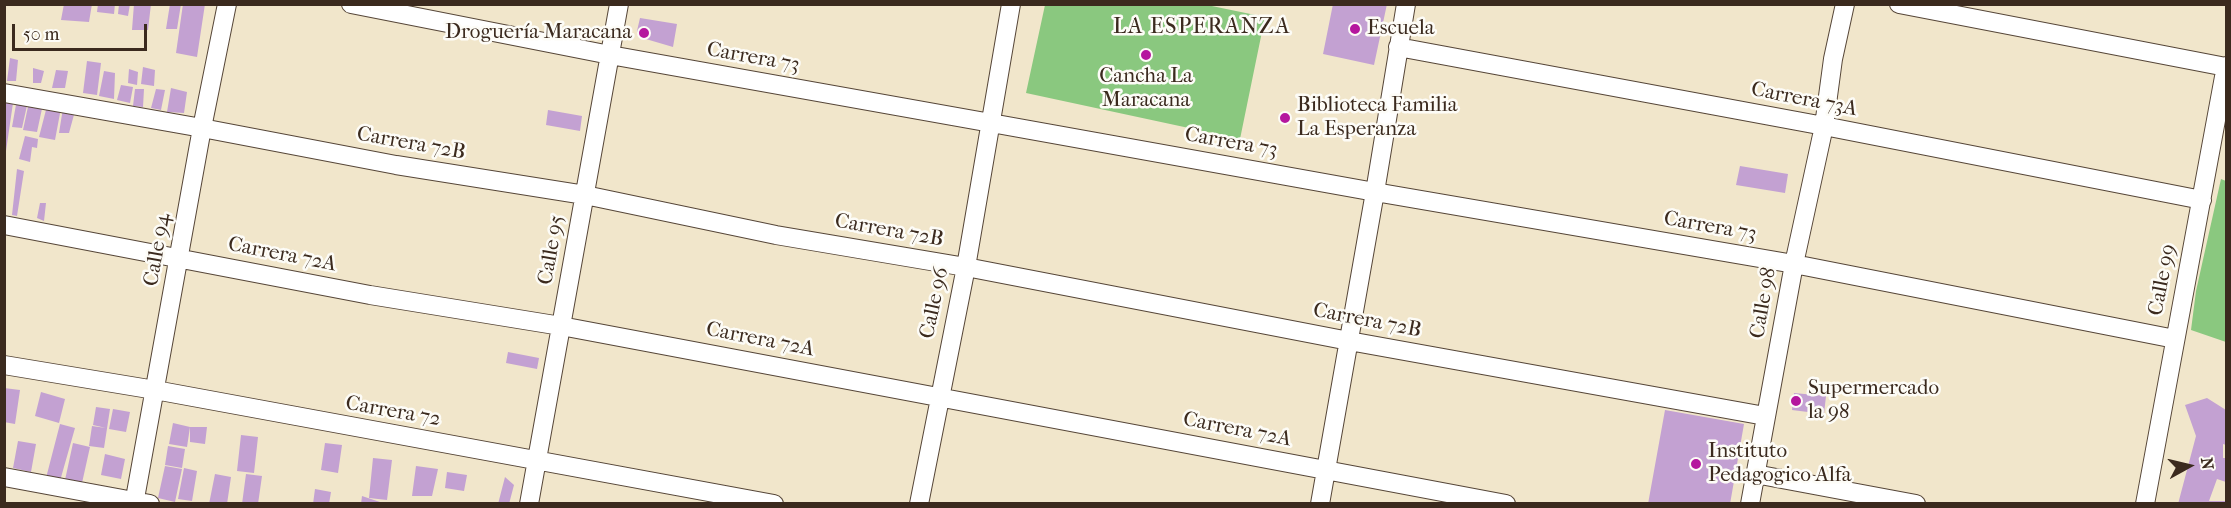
<!DOCTYPE html>
<meta charset="utf-8">
<style>
body{margin:0}
#map{position:relative;width:2231px;height:508px;overflow:hidden;background:#f1e6cb;font-family:"IM FELL French Canon",serif}
canvas{display:block}
.frame{position:absolute;inset:0;border:6px solid #3b2a1e;pointer-events:none}
.north{position:absolute;left:2159px;top:436px;width:60px;height:60px;-webkit-text-stroke:4px #fdfcf7;paint-order:stroke;rotate:82deg;font-size:16px;font-weight:700;line-height:24px;text-align:center;color:#3b2a1e}
.north::after{content:'';display:block;margin:auto;width:21px;height:27px;background:#3b2a1e;clip-path:polygon(50% 0,100% 100%,50% 72%,0 100%)}
.scale{position:absolute;left:12px;top:24px;width:135px;height:27px;box-sizing:border-box;border:3px solid #3b2a1e;border-top:0;padding-left:8px;font-size:18px;line-height:21px;white-space:nowrap;color:#3b2a1e;-webkit-text-stroke:4px #fdfcf7;paint-order:stroke}
</style>
<div id="map">
<canvas width="2231" height="508"></canvas>
<div class="frame"></div>
<div class="north">N</div>
<div class="scale">50 m</div>
</div>
<script>
const c = document.querySelector('canvas').getContext('2d');
c.lineJoin = 'round';
function fillPath(path, color) { c.fillStyle = color; c.fill(path, 'evenodd'); }
function stroke(path, color, width, dash) { c.strokeStyle = color; c.lineWidth = width; c.lineCap = dash ? 'butt' : 'round'; c.setLineDash(dash || []); c.stroke(path); }
function label(font, color, halo, rows, align = 'center') {
  c.font = font + ' "IM FELL French Canon",serif'; c.lineWidth = 5; c.setLineDash([]); c.textBaseline = 'middle'; c.strokeStyle = halo; c.fillStyle = color; for (const [text, x, y, turn = 0] of rows) {
    c.save(); c.translate(x, y); c.rotate((+turn || 0) * Math.PI / 180); c.textAlign = isNaN(turn) ? turn : align; if (halo) c.strokeText(text, 0, 0); c.fillText(text, 0, 0); c.restore();
  }
}
fillPath(new Path2D(`
 M1045 5H1207L1265 17 1240 139 1026 93Z
 M2221 179 2226 181V342L2191 330 2196 291Z`), '#8ac87f');
fillPath(new Path2D(`
 M64 4H92L89 22 61 20Z
 M98 4H115L114 14 97 12Z
 M119 4H130L128 16 118 14Z
 M134 4H151L148 30H132Z
 M170 4H181L177 29H166Z
 M183 4H205L197 57 176 53Z
 M1333 4H1387L1374 65 1323 54Z
 M640 18 677 24 673 47 639 37 637 31Z
 M10 58 18 60 16 81H7Z
 M87 61 101 63 97 95 83 93Z
 M143 67 155 70 154 86 141 84Z
 M33 68 44 71 41 83H33Z
 M129 69 138 72 137 85 128 83Z
 M56 70 68 71 65 88H52Z
 M104 71 115 73 114 99 99 96Z
 M121 85 133 87 130 103 117 100Z
 M171 88 187 92 184 113 167 112Z
 M135 89H144L143 107 133 106Z
 M156 89 165 90 161 110 151 108Z
 M17 99 28 101 22 128 12 127Z
 M4 102 13 103 6 151H4Z
 M29 102 43 104 37 132 23 130Z
 M47 106 61 108 55 140 39 137Z
 M63 108 75 111 69 133H59Z
 M548 110 582 116 580 131 546 125Z
 M25 136 38 139 37 148 32 147 30 162 19 159Z
 M1740 166 1788 174 1785 193 1736 185Z
 M17 169 24 171 17 216 12 215Z
 M40 203H46L44 221 37 218Z
 M508 352 539 358 537 369 506 363Z
 M4 388 20 390 15 424 4 422Z
 M41 392 65 399 59 423 35 416Z
 M1794 393 1826 396 1824 414 1792 410Z
 M2207 398 2226 410V445L2223 444V458H2226V482L2217 479 2209 501H2226V504H2178L2196 436 2185 405Z
 M96 407 110 409 104 448 89 446 92 426 106 428 93 425Z
 M113 409 130 412 126 432 109 429Z
 M1665 410 1744 424 1730 504H1648Z
 M173 423 190 427 187 447 169 444Z
 M60 424 75 428 60 481 46 478Z
 M190 427H207L205 444 190 442Z
 M241 435 258 437 254 473 237 471Z
 M18 441 36 444 31 472 13 468Z
 M73 443 90 447 82 483 65 480Z
 M325 443 342 445 338 473 321 470Z
 M168 446 185 449 182 468 165 465Z
 M105 454 125 459 121 479 101 475Z
 M373 458 392 460 387 500 369 498Z
 M165 466 182 469 175 502 158 498Z
 M416 466 438 469 432 496H412Z
 M184 468 197 471 192 501 178 499Z
 M447 472 467 475 464 491 445 488Z
 M215 474 231 477 227 504H209Z
 M246 474 262 476 258 504H242Z
 M505 477 514 485 509 504H498Z
 M315 489 331 492 329 504H313Z
 M362 496 383 503V504H361Z`), '#c3a1d2');
const minor = new Path2D(`
 M351 4 610 55 991 123 1375 192 1794 264 2175 339
 M1899 4 2226 67
 M1398 47 1824 126 2202 200
 M4 93 202 128 396 165 585 195 776 235 966 267 1349 341 1765 416
 M4 225 370 295 561 326 1506 504
 M4 365 155 390 774 504
 M1755 474 1916 504
 M4 477 150 504
 M134 504 202 128 227 4
 M529 504 619 4
 M919 504 966 267 1011 4
 M1320 504 1375 192 1406 4
 M1750 504 1794 264 1824 126 1833 59 1845 4
 M2145 504 2226 66`);
stroke(minor, '#564638', 20);
stroke(minor, '#fff', 18);
for (const [x, y, r, color] of [
 [1355,29,6,"#b5179e"],
 [644,33,6,"#b5179e"],
 [1146,55,6,"#b5179e"],
 [1285,118,6,"#b5179e"],
 [1796,401,6,"#b5179e"],
 [1696,464,6,"#b5179e"]
]) { const dot = new Path2D(); dot.arc(x, y, r, 0, 2 * Math.PI); c.fillStyle = color; c.fill(dot); stroke(dot, '#fdfcf7', 2); }
label('21px', '#3b2a1e', '#fdfcf7', [
 ["Escuela",1367,29],
 ["Droguería Maracana",632,33,"right"],
 ["Cancha La",1146,77,"center"],
 ["Maracana",1146,101,"center"],
 ["Biblioteca Familia",1297,106],
 ["La Esperanza",1297,130],
 ["Supermercado",1808,389],
 ["la 98",1808,413],
 ["Instituto",1708,452],
 ["Pedagogico Alfa",1708,476]
], 'left');
label('21px', '#3b2a1e', '#fdfcf7', [
 ["Carrera 73",753,58,10],
 ["Carrera 73A",1804,100,11],
 ["Carrera 73",1231,143,10],
 ["Carrera 72B",411,144,10],
 ["Carrera 73",1710,227,10],
 ["Carrera 72B",889,231,10],
 ["Calle 94",158,250,-80],
 ["Calle 95",552,250,-80],
 ["Carrera 72A",282,255,11],
 ["Calle 99",2163,280,-79],
 ["Calle 96",935,303,-78],
 ["Calle 98",1764,303,-80],
 ["Carrera 72B",1367,321,11],
 ["Carrera 72A",760,340,11],
 ["Carrera 72",393,412,10],
 ["Carrera 72A",1237,430,11]
]);
c.letterSpacing = '1.5px';
label('22px', '#3b2a1e', '#fdfcf7', [
 ["LA ESPERANZA",1202,28]
]);
c.letterSpacing = '0px';
</script>
